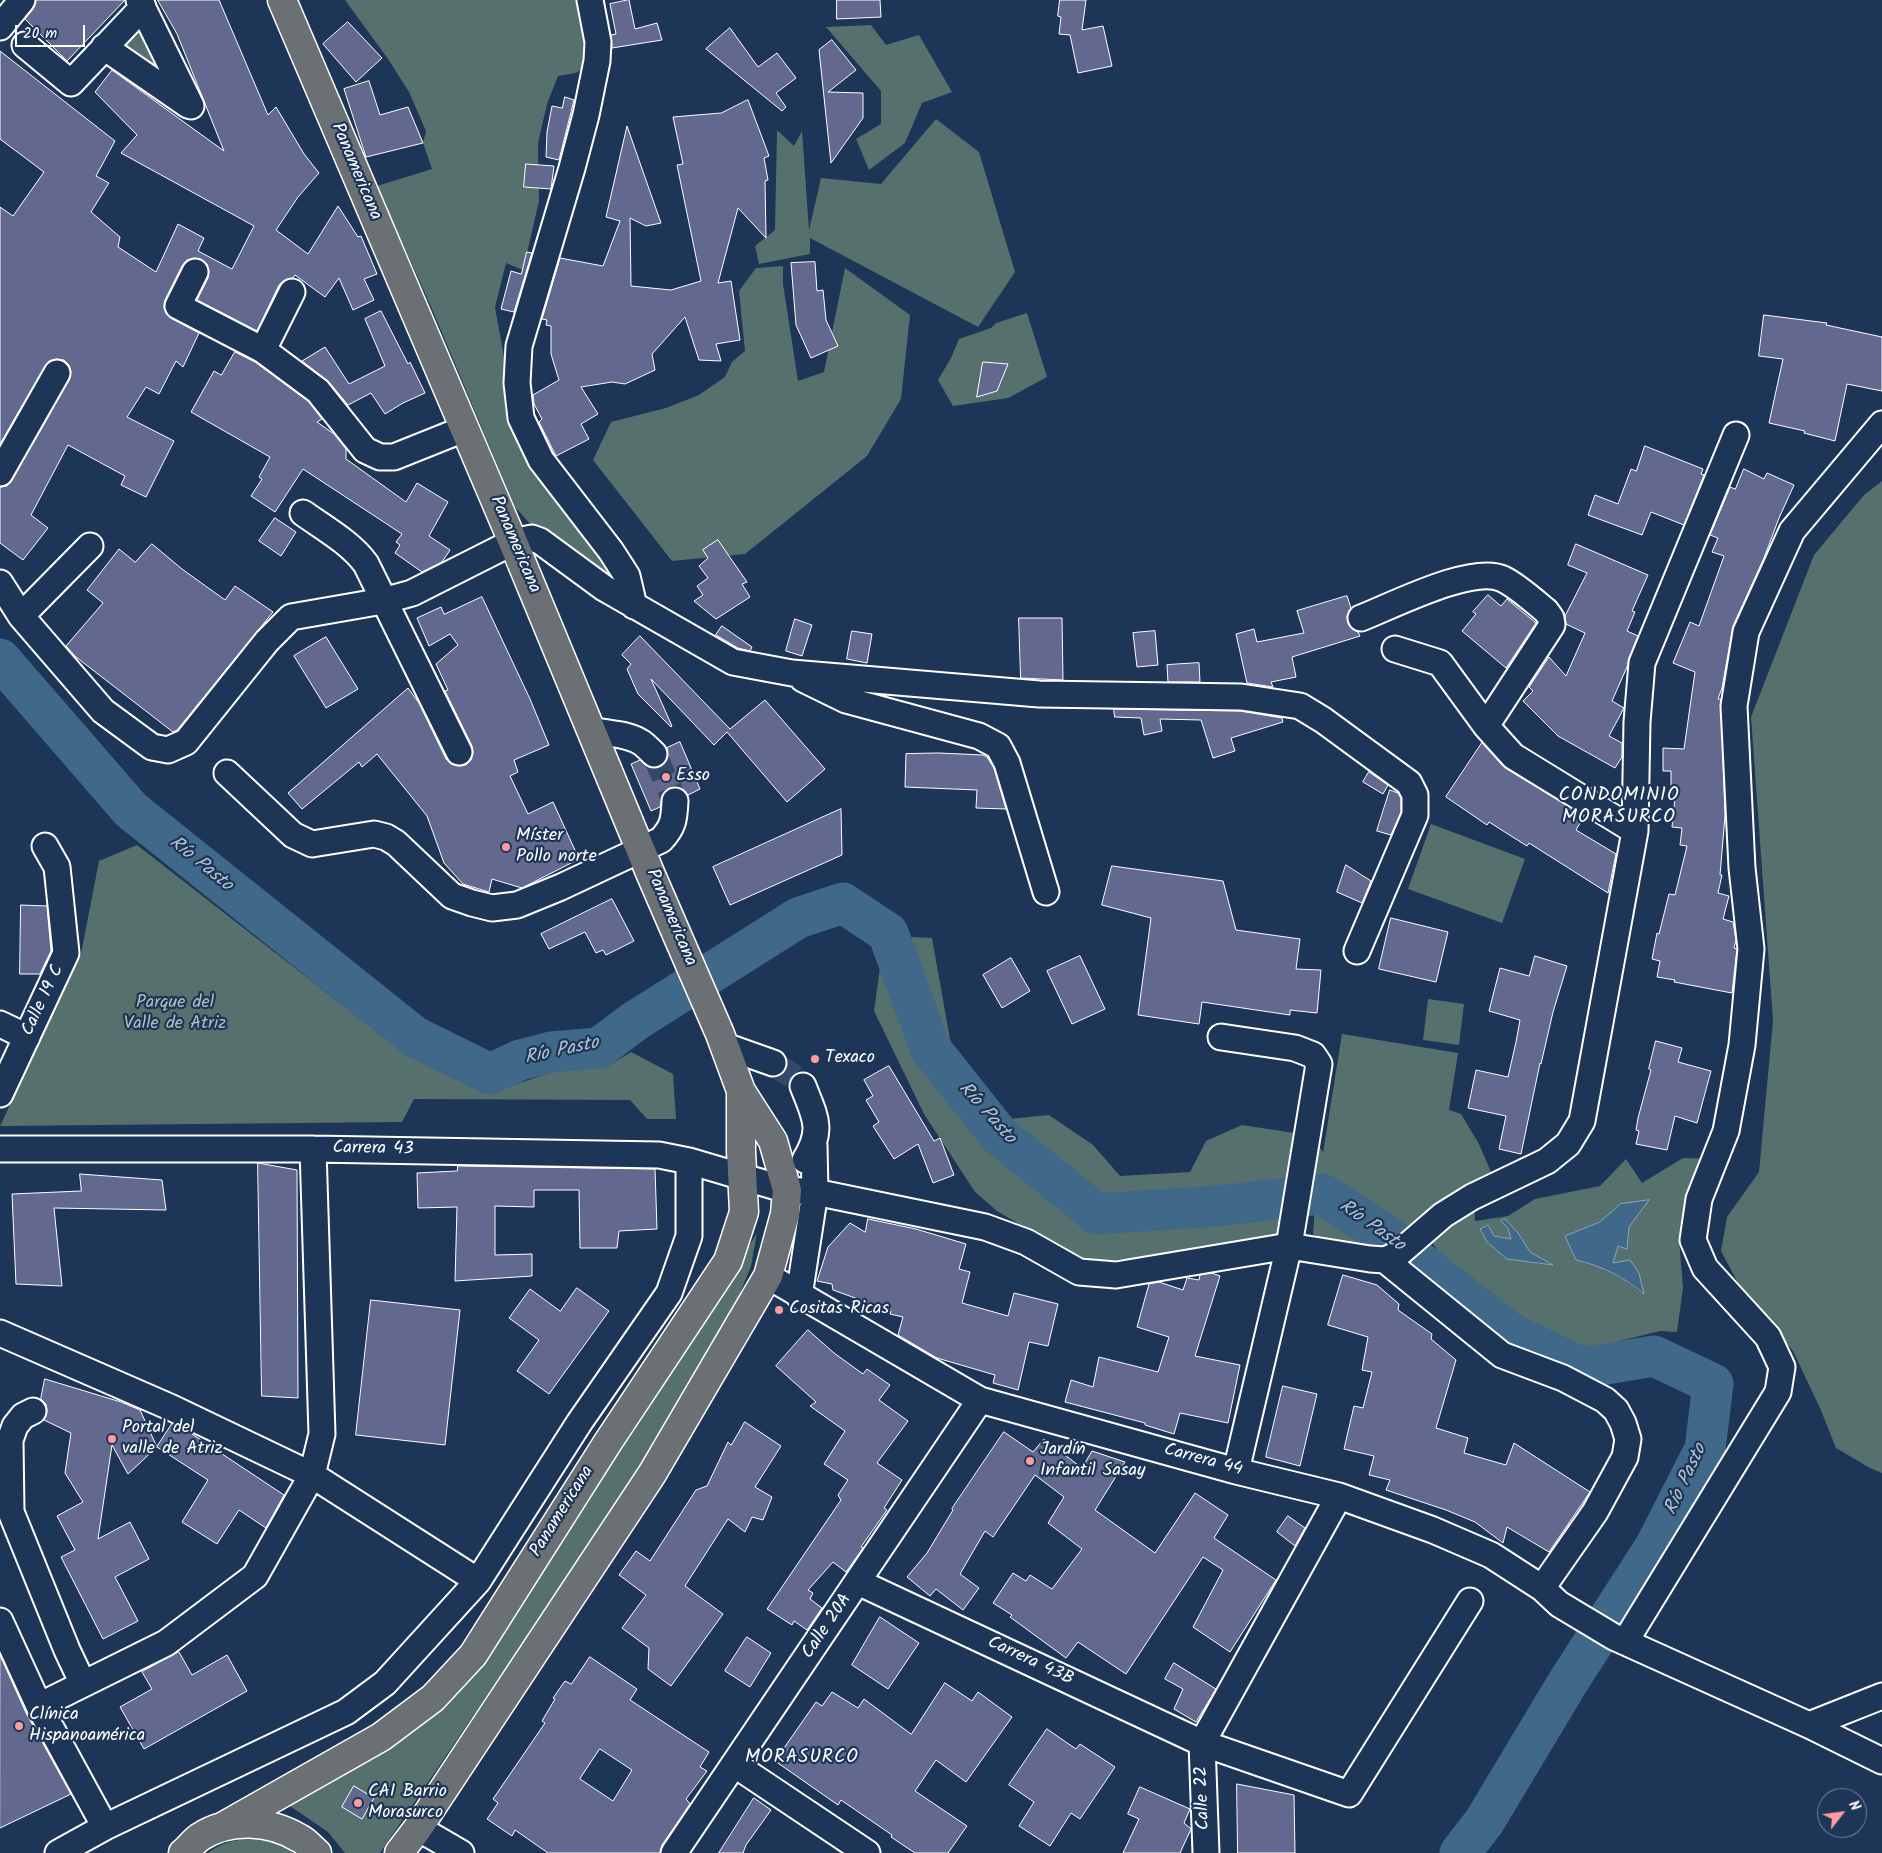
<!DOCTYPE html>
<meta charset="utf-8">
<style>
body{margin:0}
#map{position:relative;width:1882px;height:1853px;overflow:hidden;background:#1d3557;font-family:Kalam,sans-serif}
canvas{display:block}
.north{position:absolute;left:1817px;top:1788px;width:50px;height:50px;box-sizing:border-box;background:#1d3557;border:1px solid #77869a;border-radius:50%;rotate:60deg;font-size:14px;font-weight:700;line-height:20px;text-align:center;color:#fff}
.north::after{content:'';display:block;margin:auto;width:18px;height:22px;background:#ff9aa2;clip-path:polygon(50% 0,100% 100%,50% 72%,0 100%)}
.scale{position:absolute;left:15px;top:25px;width:70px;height:22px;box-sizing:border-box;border:2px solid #fff;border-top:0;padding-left:6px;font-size:15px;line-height:18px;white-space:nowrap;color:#fff;-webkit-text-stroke:4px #1d3557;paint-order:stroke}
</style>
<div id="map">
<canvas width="1882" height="1853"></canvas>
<div class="north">N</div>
<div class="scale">20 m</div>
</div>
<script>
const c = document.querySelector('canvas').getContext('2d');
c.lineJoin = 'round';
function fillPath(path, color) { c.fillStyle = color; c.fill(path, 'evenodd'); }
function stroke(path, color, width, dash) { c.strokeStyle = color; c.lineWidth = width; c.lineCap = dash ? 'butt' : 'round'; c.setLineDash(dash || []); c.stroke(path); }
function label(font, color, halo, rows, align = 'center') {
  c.font = font + ' Kalam,sans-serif'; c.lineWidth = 4.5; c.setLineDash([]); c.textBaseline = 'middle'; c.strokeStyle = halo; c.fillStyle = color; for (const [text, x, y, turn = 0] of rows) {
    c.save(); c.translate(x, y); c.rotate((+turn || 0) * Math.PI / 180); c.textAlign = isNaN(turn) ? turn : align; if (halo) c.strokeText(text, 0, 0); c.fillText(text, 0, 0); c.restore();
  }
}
fillPath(new Path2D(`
 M345 0H583L589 64 576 73 558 76 547 104 538 143 539 201 523 270 506 263 495 307 512 402 621 586 533 527 515 507 432 309 377 186 432 169 423 143 426 131 409 92 388 59Z
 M140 17 158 64 150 73 112 46Z
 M871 25 886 45 919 35 952 92 922 103 905 143 869 170 856 139 881 124V91L826 27Z
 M936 119 979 152 1015 272 978 327 810 238V254L759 264 755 246 775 230 777 130 794 146 802 131 809 230 821 178 881 184Z
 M783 266V284L798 381 824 372 845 268 910 315 901 399 867 456 745 554 672 561 593 460 611 422 666 408 699 395 725 377 732 362 745 351 739 291 756 268Z
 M1027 313 1047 377 1008 398 953 406 938 380 951 358 959 339 991 328 996 323Z
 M1882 481V1473L1870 1468 1836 1448 1820 1408 1793 1351 1737 1281 1721 1251 1727 1217 1759 1172 1773 1021 1751 717 1814 555 1864 495Z
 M1431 824 1525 859 1502 923 1408 889Z
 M137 845 408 1056 490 1093 561 1069 610 1065 631 1052 673 1074 676 1119H647L630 1100 414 1099 402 1122 0 1126 81 954 99 861Z
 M910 937 932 938 951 1045 971 1078 1009 1119 1049 1115 1093 1145 1120 1176 1190 1172 1206 1141 1242 1125 1314 1136 1323 1153 1342 1034 1458 1053 1449 1110 1461 1114 1479 1144 1494 1179 1474 1193 1475 1221 1508 1216 1535 1199 1600 1186 1626 1159 1642 1183 1683 1158 1722 1159 1687 1201 1679 1239 1683 1288 1677 1332 1660 1331 1579 1351 1552 1342 1510 1319 1452 1270 1422 1229 1390 1257 1340 1248 1313 1234 1315 1203 1284 1200 1278 1242 1213 1253 1083 1262 997 1211 975 1192 924 1114 874 1011 881 961ZM1505 1219 1518 1233 1530 1252 1551 1265 1507 1259 1487 1242 1488 1225 1494 1236 1512 1239 1508 1228 1501 1221ZM1600 1222 1629 1227 1627 1248 1618 1246 1613 1263 1643 1294C1623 1277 1601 1266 1576 1260L1565 1236Z
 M1428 999 1464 1004 1459 1045 1423 1040Z
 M757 1233 751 1266 736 1303 659 1442 380 1853H345L328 1832 287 1804 371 1758 447 1705 476 1674 532 1579 640 1422Z
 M258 1838 280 1844 293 1853H208C223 1841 240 1839 258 1838Z`), '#56706d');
const water = new Path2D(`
 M1649 1200 1629 1227 1627 1249 1618 1246 1613 1263 1630 1260 1639 1273 1644 1294C1624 1277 1602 1266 1576 1260L1565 1236 1600 1222 1620 1204Z
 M1505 1219 1518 1233 1530 1252 1553 1265 1507 1259 1487 1242 1480 1229 1488 1225 1494 1236 1511 1239 1508 1228 1501 1221Z`);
fillPath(water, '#406888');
stroke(water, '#8ca4b8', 1);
stroke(new Path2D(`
 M0 659 131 810 415 1037 490 1074 520 1060 551 1052 599 1048 635 1021 798 918 843 903 888 933 930 1048 999 1135 1097 1214 1217 1206 1322 1194 1387 1236 1510 1333 1582 1368 1654 1356 1713 1384 1705 1449 1655 1547 1568 1682 1484 1822 1460 1853`), '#406888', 41);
const building = new Path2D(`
 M36 0H125L67 61 25 19 33 9Z
 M158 0H219L268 115 276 107 304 154 319 173 298 197 276 230 308 254 338 206 358 237 361 236 377 274 364 279 374 300 353 310 339 278 325 297 295 275 293 278 285 280 279 285 257 331 197 300 208 278 209 271 207 264 201 259 194 258 187 260 182 266 165 300 164 307 166 313 171 318 199 333 183 367 176 361 159 394 146 387 127 417 174 441 146 497 121 485 125 476 68 445 31 515 48 528 23 560 0 543V487L7 486 12 480 69 380 71 372 69 365 64 360 56 359 49 361 45 366 0 444V207L13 216 44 172 0 139V51L115 141 96 176 109 183 91 212 120 237 118 247 156 272 178 224 204 238 198 251 232 269 254 226 121 153 137 135 95 92 112 70 224 151 177 34Z
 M629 0 635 29 657 23 662 40 612 48 611 35 616 34 610 4Z
 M837 0H880L881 17 837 19Z
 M1060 0H1086L1082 30 1103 26 1112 66 1078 73 1070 35 1059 34 1061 17 1058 16Z
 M348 22 382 58 356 82 323 44Z
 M730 28 758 67 777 53 796 78 776 93 786 107 782 111 706 49Z
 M832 40 856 70 828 92 863 93V118L831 163 819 50Z
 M369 81 380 115 408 107 423 143 366 157 344 89Z
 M565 97 574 100 559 160 546 157 547 132 552 106 562 108Z
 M748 100 769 156 764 158 768 180 765 181 766 238 738 208 718 283 731 281 740 340 716 344 721 361 699 360 685 317 652 354 655 370 625 384 612 382 581 387 598 414 581 424 589 439 556 456 539 422 542 419 534 404 533 395 559 380 551 354V326L546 325 547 320 542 319 560 258 603 266 620 221 606 217 627 126 661 223 646 226 630 218 631 286 671 290 701 281 677 165 683 164 673 117 721 113Z
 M526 164 554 166 551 189 524 187Z
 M527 252 532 253 514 312 501 309 511 271 521 274Z
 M815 262 817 291 823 290 826 320 838 346 811 358 796 325 791 263Z
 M381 311 408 364 410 362 425 393 403 403 385 414 371 393 348 405 329 382 302 361 325 347 349 384 385 366 365 319Z
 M1764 315 1827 323 1826 325 1882 337V391L1847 384 1835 441 1804 433 1805 431 1769 423 1783 359 1759 356Z
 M235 352 255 362 308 401 322 419 317 422 334 434 346 449V459L406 502 417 483 448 502 429 536 450 550 442 562 422 572 395 553 400 545 396 542 402 534 303 469 275 512 251 496 262 479 259 477 270 457 191 412 214 371 221 375Z
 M983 362 1008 364 997 391 977 397Z
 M1645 446 1703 469 1701 474 1704 475 1684 525 1651 512 1642 535 1588 515 1595 495 1618 504 1631 469 1636 471Z
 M1744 469 1764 479 1767 473 1794 485 1779 518 1764 558 1733 626 1722 688 1718 699H1721L1725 816 1720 875H1722L1718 893 1729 896 1723 919 1733 922 1736 940 1734 948 1737 949 1732 993 1674 982 1675 980 1657 977 1660 961 1652 959 1657 933 1659 934 1669 894 1675 895 1687 846 1680 845 1682 828 1672 827 1675 797H1671V771H1663V748L1684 749 1695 672 1673 663 1690 622 1699 626 1724 556 1712 552 1718 538 1710 535 1730 487 1735 489Z
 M275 518 296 532 281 556 259 541Z
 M718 540 747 582 742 584 750 597 716 619 694 601 703 595 697 586 708 578 699 566 708 558 703 550Z
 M152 544 182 569 225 600 235 586 273 612 177 730 173 732 76 657 66 646 103 603 87 590 119 549 135 562Z
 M1576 544 1648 575 1632 611 1635 612 1627 631 1638 636 1629 658 1627 667 1612 701 1624 708 1609 736 1622 743V757L1615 768 1558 736 1523 701 1533 691 1529 687 1549 657 1566 676 1585 633 1566 624 1565 616 1587 573 1568 565Z
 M1488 595 1501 606 1507 599 1536 623 1506 668 1462 631 1476 614 1473 612Z
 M1347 596 1351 608 1347 616 1348 623 1352 629 1358 632 1360 636 1292 657 1296 677 1271 682 1273 687 1247 683 1236 634 1254 629 1257 642 1304 633 1297 611Z
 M482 597 530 699 549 745 514 760 518 772 510 776 528 814 553 802 579 859 522 888 492 879 489 892 463 884 444 863 427 816 377 754 362 767 359 762 302 809 288 793 408 688 419 703 446 759 451 764 459 766 466 765 471 760 473 753 472 746 445 691 448 690 436 664 458 645 450 634 429 646 417 618 441 607 444 614Z
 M1019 618H1062L1063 680 1021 678Z
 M795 619 812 625 802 656 786 651Z
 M722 626 752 647 750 651 738 648 716 635Z
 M852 631 872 634 867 663 847 659Z
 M1155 631 1158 665 1137 667 1133 633Z
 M640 636 730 729 765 700 825 769 787 802 727 732 714 745 651 679 672 726 671 727 638 694 627 669 631 664 622 655Z
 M326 637 358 689 326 708 294 656Z
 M1199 663 1200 682H1168L1167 665Z
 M1114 709 1240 711 1282 718 1283 722 1231 738 1235 751 1213 758 1201 720 1160 719 1162 731 1144 735 1141 718 1115 717Z
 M680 742 700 789 688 795 682 789 676 787 669 788 663 794 660 807 651 811 631 764 640 760 650 768H658L664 764 668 758 667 748Z
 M1482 743 1505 768 1584 816 1576 830 1616 854 1608 893 1529 843 1527 846 1489 822 1487 825 1446 797Z
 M939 753 983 755 987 757 994 768 1006 809 976 808 977 790 905 787 906 754Z
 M1369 772 1388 785 1383 794 1363 782Z
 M1390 790 1398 793 1401 798V812L1391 835 1377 831Z
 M841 809 842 855 730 905 713 867Z
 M1346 865 1371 881 1362 903 1337 892Z
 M1112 866 1223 881 1236 930 1300 939 1296 969 1321 970 1317 1013 1290 1010V1015L1202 1002 1199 1024 1138 1015 1151 918 1102 905Z
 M612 899 634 941 606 955 603 950 596 953 585 932 549 949 541 934Z
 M21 905 47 906 51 951 40 974H20Z
 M1391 918 1448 932 1436 982 1379 969Z
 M1080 956 1105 1009 1072 1024 1047 971Z
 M1535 956 1567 966 1553 1012 1541 1064 1540 1063 1521 1154 1499 1149 1506 1116 1468 1108 1476 1070 1508 1077 1516 1042 1520 1020 1489 1011 1500 968 1529 976Z
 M1011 958 1030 991 1002 1008 983 975Z
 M1656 1041 1682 1048 1678 1062 1711 1071 1697 1123 1675 1116 1667 1150 1636 1144 1639 1131 1636 1130 1638 1118 1651 1070 1649 1069Z
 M889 1066 934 1141 940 1138 954 1175 933 1183 918 1144 894 1159 873 1126 879 1122 866 1100 873 1096 864 1080Z
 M258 1163 297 1170 298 1398 262 1396Z
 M458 1166 655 1169 657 1229 619 1231 617 1248H580L579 1190H534V1207L495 1206V1255L532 1254V1276L455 1281 457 1207 418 1208 417 1173 457 1171Z
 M80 1174 162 1180 166 1210 54 1208 62 1286 16 1284 12 1194 81 1191Z
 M868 1219 916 1229 966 1244 959 1269 970 1272 962 1303 1008 1316 1014 1293 1058 1304 1048 1346 1029 1342 1018 1390 993 1383 995 1375 937 1358 898 1335 903 1317 890 1314 891 1311 833 1290 832 1284 817 1281 828 1247 850 1223 865 1232Z
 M1212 1273 1220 1276 1195 1356 1240 1365 1228 1423 1180 1413 1174 1434 1145 1425V1423L1065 1402 1071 1380 1093 1387 1099 1357 1158 1372 1169 1337 1137 1327 1149 1284 1159 1282 1183 1290 1187 1278 1199 1280 1200 1275Z
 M1343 1275 1377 1285 1399 1304 1398 1310 1432 1334 1431 1339 1456 1360 1436 1428 1468 1438 1464 1453 1506 1465 1514 1443 1590 1492 1549 1552 1507 1527 1503 1543 1475 1522 1446 1510 1386 1490 1390 1480 1369 1475 1374 1456 1344 1449 1354 1406 1363 1408 1372 1372 1362 1370 1368 1337 1328 1325Z
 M577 1288 609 1311 549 1394 517 1371 539 1340 509 1318 530 1289 560 1311Z
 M371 1300 460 1310 445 1445 356 1435Z
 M808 1330 834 1353 863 1374 867 1369 890 1385 879 1400 908 1421 877 1463 902 1480 884 1508 887 1510 861 1547 863 1548 846 1572 833 1562 808 1590 813 1593 810 1599 822 1608 807 1630 794 1621 792 1625 767 1609 841 1500 838 1495 848 1480 824 1464 845 1431 810 1406 816 1402 776 1366Z
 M45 1379 121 1402 140 1410 157 1447 128 1474 112 1445 98 1539 130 1522 149 1559 115 1577 138 1621 103 1639 61 1557 75 1550 57 1516 83 1502 65 1473 71 1433 44 1420 47 1411 46 1404 41 1399Z
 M1283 1386 1317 1394 1300 1466 1266 1457Z
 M745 1422 781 1446 755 1487 772 1497 763 1520 752 1517 745 1532 728 1519 685 1586 723 1614 671 1686 648 1669 649 1648 622 1628 646 1595 619 1575 636 1551 650 1561 696 1490 707 1486 728 1442 731 1445Z
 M172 1424 186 1430 284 1495 266 1528 239 1510 217 1544 182 1522 208 1480 157 1447Z
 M1004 1432 1033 1452 1044 1439 1082 1468 1092 1451 1125 1462 1095 1510 1155 1553 1195 1493 1228 1515 1214 1538 1276 1580 1230 1652 1193 1627 1223 1570 1203 1557 1126 1674 1078 1642 1066 1658 1010 1617 1012 1615 993 1603 1013 1573 1026 1581 1030 1575 1052 1589 1082 1549 1048 1523 1064 1497 1035 1475 993 1537 985 1531 960 1574 979 1588 963 1610 936 1589 930 1596 907 1577 927 1553 953 1510 952 1509Z
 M1288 1516 1305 1528 1295 1546 1277 1532Z
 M880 1617 919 1643 888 1689 852 1665Z
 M747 1637 771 1653 750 1687 725 1671Z
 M179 1652 192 1675 227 1655 247 1691 144 1749 120 1707 152 1689 142 1672Z
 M0 1655 26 1713 71 1794 0 1828Z
 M590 1657 637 1689 630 1700 709 1752 700 1767 707 1771 686 1799 690 1804 662 1845 660 1853H548L515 1830 512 1836 487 1819 498 1803 493 1799 545 1723 542 1721 555 1699 553 1698 565 1681 571 1684ZM600 1749 632 1770 613 1801 580 1779Z
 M1174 1663 1216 1689 1196 1722 1174 1709 1183 1689 1165 1679Z
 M945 1683 972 1701 978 1692 1012 1717 966 1782 936 1760 915 1791 967 1826 948 1853H915L891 1837 892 1835 841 1800 838 1805 775 1761 816 1702 822 1706 832 1692 858 1708 864 1699 911 1734Z
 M1047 1729 1076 1749 1080 1744 1115 1767 1080 1819 1071 1813 1050 1846 1019 1826 1034 1802 1009 1785Z
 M1237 1784 1294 1795 1295 1853H1238Z
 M354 1786 374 1798 362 1819 342 1807Z
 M1140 1787 1190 1809 1184 1823 1191 1829 1180 1853H1123L1139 1819 1128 1814Z
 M754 1798 771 1810 746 1845 743 1853H719Z`);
fillPath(building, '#63688e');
stroke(building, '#fff', 1);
stroke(new Path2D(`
 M654 754 675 801
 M773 1063 791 1075 803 1086`), '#344968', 25, [25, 12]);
const minor = new Path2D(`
 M139 0 191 106
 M590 0 598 42 597 61 586 115 572 168 519 346 517 383 521 418 541 460 611 551 627 576 634 606
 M0 27 22 0
 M25 45 71 83 143 7
 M104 47 188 105
 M195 272 178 306 263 350 318 391 365 450 380 457H394L464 429
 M263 350 292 292
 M0 473 57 373
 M303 513C324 528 351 543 366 564L459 752
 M0 583 21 616 103 711 152 747 168 750 186 742 267 641 291 617 383 601 412 593 513 542 532 538 540 541 604 588 733 662 792 673 1039 694 1241 697 1300 706 1323 720 1409 783 1415 795V815L1357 951
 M21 616 90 546
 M1361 618C1392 606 1473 564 1503 579 1516 585 1534 601 1546 611L1551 618 1552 625 1486 726
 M1395 649 1440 663 1486 726 1513 756 1635 831
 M803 679 846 700 979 736 998 746 1007 763 1046 892
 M591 730C607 734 628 733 642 743 646 746 650 750 654 754
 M227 773 293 835 312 844 374 834 386 837 396 843 452 896 472 903 492 908 517 905 561 887 661 840C674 826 674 819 675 801
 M0 1024 27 1037
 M1221 1037 1295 1048 1313 1055 1319 1064 1289 1246 1236 1471
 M725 1046 773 1063
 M803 1086C815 1117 824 1129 805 1160
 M0 1094 66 953 57 867 45 846
 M0 1149H313L659 1155 689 1161 787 1190 815 1192 985 1227 1026 1242 1079 1272 1116 1275 1289 1246 1370 1259 1385 1260 1398 1254 1443 1215 1472 1197 1547 1161 1568 1144 1582 1121 1635 831 1637 722 1642 663 1736 435
 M1385 1260 1502 1355 1563 1378 1605 1400 1616 1410 1623 1423 1628 1439 1625 1457 1595 1512 1542 1588
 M768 1276 980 1400 1236 1471 1339 1496 1433 1530 1491 1555 1542 1588 1559 1604 1614 1637 1809 1725 1882 1761
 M799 1296 815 1192 814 1145
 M0 1333 172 1408 312 1475 478 1581
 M33 1411 23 1416 15 1426 10 1440 11 1512 67 1650 83 1684
 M858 1582 1202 1743 1349 1794 1470 1601
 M0 1621 39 1706 105 1827
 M1625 1642 1778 1392 1782 1367 1768 1337 1705 1268 1693 1240 1699 1199 1726 1131 1742 1045 1751 949 1742 868 1734 706 1746 632 1792 531 1882 424
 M39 1706 166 1643 255 1576 312 1475 322 1434 313 1149
 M1809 1725 1882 1696
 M1202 1743 1339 1496
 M1202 1743 1206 1853
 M734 1764 867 1853
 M418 1828 461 1853
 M58 1853 105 1827 346 1712 385 1683 478 1581 579 1423 669 1293 689 1236V1161
 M674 1853 980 1400`);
const major = new Path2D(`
 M282 0 513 542 651 875 720 1034 741 1091 773 1141 787 1190 785 1214 768 1276 652 1474 418 1828 399 1853
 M224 1826 381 1737 433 1698 473 1655 608 1442 728 1261 744 1212 741 1151V1091
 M183 1853C189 1848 194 1841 200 1837 230 1818 269 1820 299 1838 306 1841 311 1848 317 1853`);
stroke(minor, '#fff', 29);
stroke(major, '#fff', 31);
stroke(minor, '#1d3557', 25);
stroke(major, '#6a7074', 28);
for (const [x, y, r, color] of [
 [666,777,5,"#ff9aa2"],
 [506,847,5,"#ff9aa2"],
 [815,1059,5,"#ff9aa2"],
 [779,1310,5,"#ff9aa2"],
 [112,1439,5,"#ff9aa2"],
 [1030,1461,5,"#ff9aa2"],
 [19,1726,5,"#ff9aa2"],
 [358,1803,5,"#ff9aa2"]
]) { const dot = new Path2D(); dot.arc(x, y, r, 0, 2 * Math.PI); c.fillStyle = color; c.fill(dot); stroke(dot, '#1d3557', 2); }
label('18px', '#fff', '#1d3557', [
 ["Panamericana",355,172,67],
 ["Panamericana",514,545,67],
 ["Panamericana",670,918,67],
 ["Calle 19 C",44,1001,-65],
 ["Carrera 43",373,1150,1],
 ["Carrera 44",1203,1461,15],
 ["Panamericana",563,1512,-58],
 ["Calle 20A",828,1627,-56],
 ["Carrera 43B",1030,1662,25],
 ["Calle 22",1204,1798,-92]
]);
label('18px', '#fff', '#1d3557', [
 ["Esso",676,777],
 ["Míster",516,837],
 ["Pollo norte",516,858],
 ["Texaco",825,1059],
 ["Cositas Ricas",789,1310],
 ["Portal del",122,1429],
 ["valle de Atriz",122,1450],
 ["Jardín",1040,1451],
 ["Infantil Sasay",1040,1472],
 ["Clínica",29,1716],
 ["Hispanoamérica",29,1737],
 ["CAI Barrio",368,1793],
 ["Morasurco",368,1814]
], 'left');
label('18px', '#b3bfbd', '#1d3557', [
 ["Parque del",175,1004],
 ["Valle de Atriz",175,1025]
]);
c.letterSpacing = '1px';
label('19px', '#fff', '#1d3557', [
 ["CONDOMINIO",1619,797],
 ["MORASURCO",1619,819],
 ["MORASURCO",802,1759]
]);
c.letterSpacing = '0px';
label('italic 19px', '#b3c3cf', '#1d3557', [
 ["Río Pasto",200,865,39],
 ["Río Pasto",562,1052,-12],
 ["Río Pasto",986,1114,48],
 ["Río Pasto",1371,1227,35],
 ["Río Pasto",1687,1480,-65]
]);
</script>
